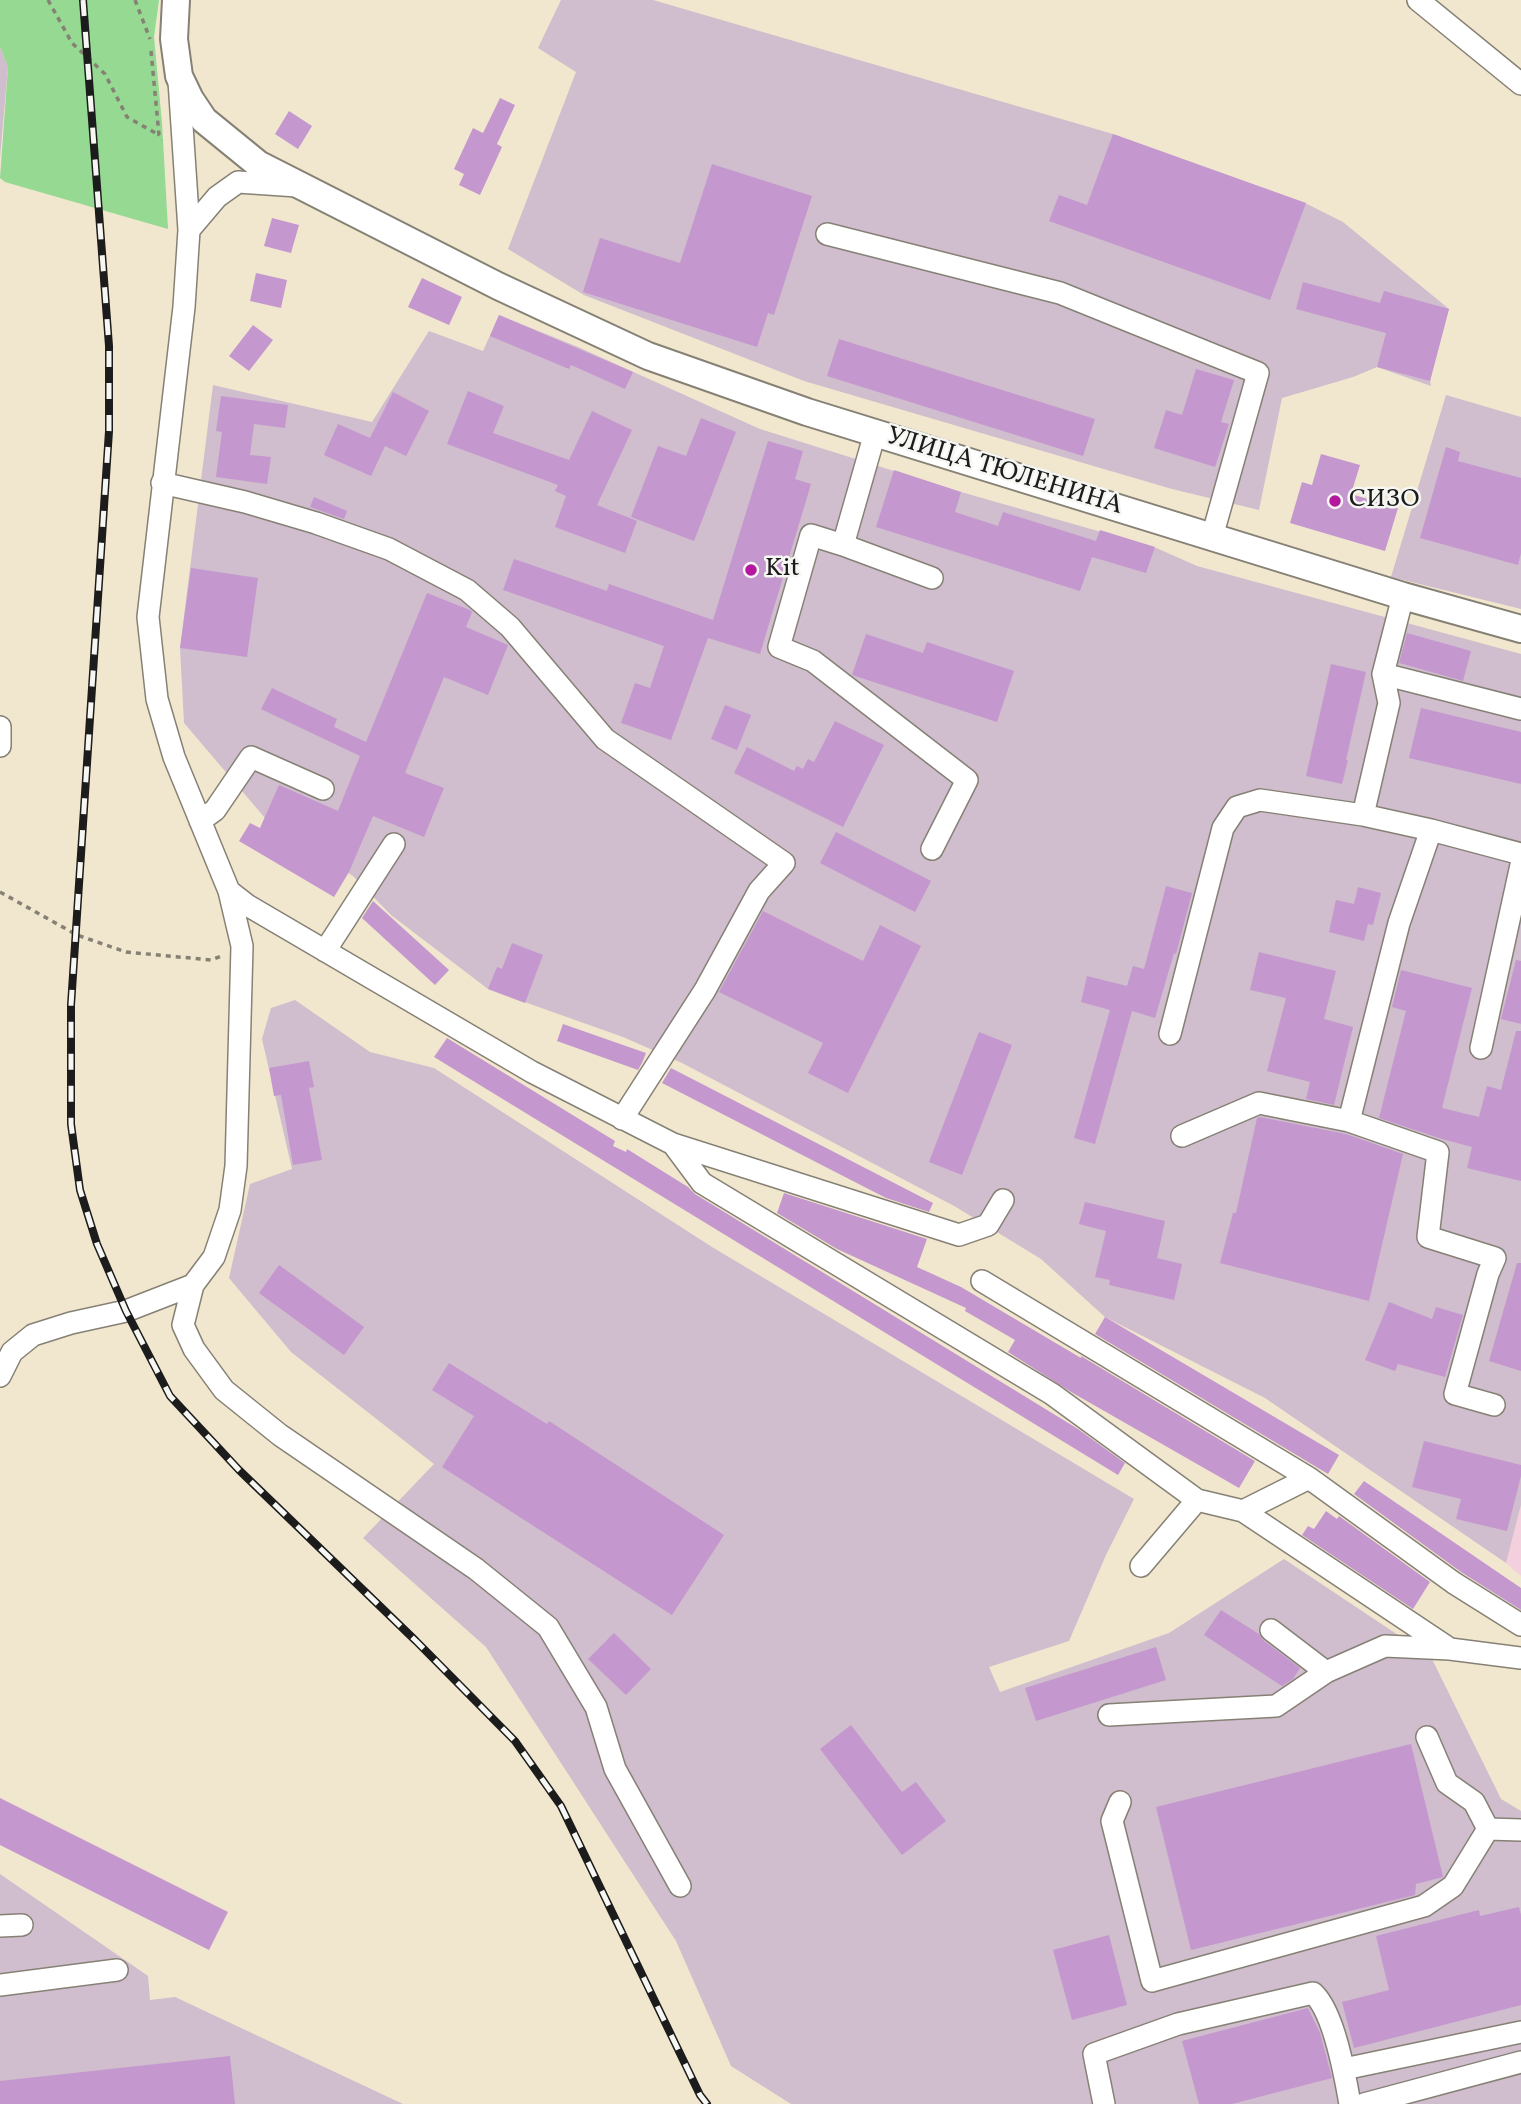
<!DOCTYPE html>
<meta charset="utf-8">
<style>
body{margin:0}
canvas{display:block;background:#f1e6ce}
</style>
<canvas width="1521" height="2104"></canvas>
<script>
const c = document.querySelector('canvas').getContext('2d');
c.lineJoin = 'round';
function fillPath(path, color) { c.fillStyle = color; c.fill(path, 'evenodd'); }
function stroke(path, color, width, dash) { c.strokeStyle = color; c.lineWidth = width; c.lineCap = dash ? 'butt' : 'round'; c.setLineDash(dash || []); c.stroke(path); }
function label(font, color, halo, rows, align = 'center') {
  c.font = font + ' Vollkorn,serif'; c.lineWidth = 5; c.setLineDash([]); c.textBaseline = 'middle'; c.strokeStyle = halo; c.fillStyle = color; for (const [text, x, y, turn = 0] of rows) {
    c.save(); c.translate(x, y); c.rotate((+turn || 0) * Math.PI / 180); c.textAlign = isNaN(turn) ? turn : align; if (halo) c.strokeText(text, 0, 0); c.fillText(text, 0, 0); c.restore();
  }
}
fillPath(new Path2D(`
 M1521 1505V1576L1506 1563Z`), '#f4cfdd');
fillPath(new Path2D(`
 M561 0H653L1113 134 1305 203 1343 222 1449 309 1430 381 1431 386 1377 367 1353 377 1282 398 1259 510 1172 489 804 381 584 295 508 249 576 72 538 48Z
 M0 47 8 67 0 158Z
 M499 315 578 347 760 429 961 492 1154 547 1197 566 1521 654V1505L1506 1563 1265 1398 1105 1317 1041 1259 956 1207 682 1063 623 1037 488 989 391 915 353 876 265 818 184 723 180 648 213 385 372 422 429 331 483 351Z
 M1446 395 1521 417V609L1391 577Z
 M295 1000 370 1052 434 1068 712 1247 1134 1499 1106 1555 1069 1641 989 1667 1000 1692 1169 1633 1284 1559 1431 1657 1501 1799 1521 1811V2104H791L731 2066 676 1941 486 1647 363 1538 434 1464 291 1352 229 1278 250 1184 292 1169 262 1039 271 1008Z
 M0 1874 148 1976 150 2000 175 1997 403 2104H0Z`), '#d0bdcd');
fillPath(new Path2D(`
 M0 0H159L154 37 162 123 168 229 5 182 0 178 8 67 0 47Z`), '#95d992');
fillPath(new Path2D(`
 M500 98 515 105 497 144 502 147 480 195 459 185 464 174 454 169 473 128 483 133Z
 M289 111 312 126 298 149 275 134Z
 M1113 134 1306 203 1270 300 1049 221 1059 195 1087 205Z
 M712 164 812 196 774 315 768 313 757 347 583 292 600 238 680 263Z
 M272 218 299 225 291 253 264 246Z
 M256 273 287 280 281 308 250 301Z
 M422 278 462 297 449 325 408 307Z
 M1303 282 1380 303 1384 291 1449 309 1430 381 1377 367 1386 333 1296 309Z
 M499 315 633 372 625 389 571 365 569 369 490 336Z
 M253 325 273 340 249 371 229 356Z
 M839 339 1095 419 1083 456 827 376Z
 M1196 369 1234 380 1221 422 1229 424 1215 467 1154 448 1166 410 1182 415Z
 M468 391 504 406 493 433 569 460 592 411 632 430 597 505 637 521 625 553 555 527 566 496 555 491 558 485 447 444Z
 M393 392 429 411 406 456 385 446 371 476 324 455 338 424 370 438Z
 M221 396 288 405 285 428 254 424 250 455 271 457 267 484 216 477 222 432 216 431Z
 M701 418 736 432 694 541 631 517 658 446 686 456Z
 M768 441 803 451 795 479 811 484 760 654 708 638 671 740 621 723 635 683 650 688 664 646 503 590 514 559 607 591 609 584 713 620Z
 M1446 447 1460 452 1458 461 1521 478V553L1518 565 1420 538Z
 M1321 454 1360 465 1351 494 1398 508 1385 551 1290 523 1302 482 1312 485Z
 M894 470 961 492 955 512 998 526 1003 512 1096 541 1100 530 1155 547 1146 573 1092 557 1080 591 876 527Z
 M314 497 347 511 344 519 310 507Z
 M191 568 258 578 247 657 180 648Z
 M427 593 470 610 472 612 466 627 508 645 488 695 444 677 405 773 444 788 424 837 373 816 349 872 334 897 239 841 250 823 260 828 279 785 338 811 360 756 261 709 272 688 337 719 334 727 366 742Z
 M1407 633 1471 651 1463 681 1399 663Z
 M866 634 923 653 927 642 1014 671 997 722 852 675Z
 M1331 664 1366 672 1346 760H1348L1342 784 1306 776Z
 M725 705 751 715 737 750 711 739Z
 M1421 708 1521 732V784L1409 758Z
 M835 721 884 745 843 827 734 773 747 747 794 771 797 766 803 769 808 759 814 762Z
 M836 832 931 881 915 912 820 863Z
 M1166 886 1192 893 1176 954 1174 953 1155 1018 1132 1011 1095 1144 1074 1138 1110 1010 1081 1002 1087 976 1127 986 1133 966 1144 969Z
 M1358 887 1381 893 1373 925 1368 924 1364 941 1329 932 1336 900 1354 904Z
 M373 901 449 970 435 985 362 918Z
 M763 911 863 961 880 925 921 946 848 1093 808 1073 823 1043 719 992Z
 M512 943 543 955 525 1003 488 989 497 967 502 969Z
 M1259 952 1336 971 1324 1019 1353 1027 1334 1105 1306 1099 1310 1082 1267 1071 1286 998 1250 990Z
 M1516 960 1521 961V1024L1501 1019Z
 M1401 970 1472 988 1442 1108 1479 1117 1487 1086 1501 1090 1516 1031H1521V1181L1467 1168 1472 1147 1442 1139 1379 1118 1406 1011 1392 1007Z
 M563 1024 646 1053 642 1063 638 1070 557 1041Z
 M979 1032 1012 1045 962 1175 929 1162Z
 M447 1038 615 1141 613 1146 626 1152 627 1149 688 1187 695 1194 1078 1429 1125 1463 1118 1475 434 1057Z
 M309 1061 314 1087 309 1088 322 1160 293 1165 281 1095 274 1096 269 1068Z
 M671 1068 933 1203 929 1212 886 1198 662 1083Z
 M1260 1117 1346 1134 1403 1154 1369 1301 1220 1263 1233 1213H1236L1257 1118Z
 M784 1193 927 1239 917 1267 961 1287 1081 1358V1356L1255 1461 1239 1488 1071 1392 1008 1352 1015 1340 965 1311 966 1308 837 1249 777 1213Z
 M1085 1202 1165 1221 1157 1258 1182 1264 1174 1300 1109 1285 1110 1280 1095 1277 1106 1231 1079 1224Z
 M1517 1263H1521V1371L1489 1361Z
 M279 1265 364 1327 344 1355 259 1293Z
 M1389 1302 1432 1319 1436 1307 1463 1315 1445 1377 1398 1364 1395 1371 1365 1360Z
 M1105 1317 1339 1455 1328 1474 1095 1334Z
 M449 1363 547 1424 549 1421 724 1535 672 1615 442 1467 474 1416 432 1390Z
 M1424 1441 1521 1465V1476L1507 1531 1456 1519 1461 1499 1412 1487Z
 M1364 1481 1521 1588V1610L1461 1572 1354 1494Z
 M1326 1511 1337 1519 1339 1516 1430 1582 1413 1609 1302 1535 1308 1526 1314 1529Z
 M1221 1610 1259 1634 1263 1640 1300 1668 1293 1679 1282 1686 1204 1635Z
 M614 1633 651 1669 626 1695 588 1659Z
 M1156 1647 1166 1680 1036 1721 1025 1688Z
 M851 1725 902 1792 916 1782 946 1821 902 1855 820 1749Z
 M1411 1744 1443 1877 1416 1884 1415 1895 1191 1950 1156 1807Z
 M0 1798 228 1912 209 1950 0 1845Z
 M1519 1907 1521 1915V2005L1354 2048 1342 2002 1389 1990 1376 1936 1479 1910 1480 1916Z
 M1109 1935 1127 2005 1072 2020 1053 1950Z
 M1308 2008 1320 2033 1332 2078 1232 2104H1199L1182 2041Z
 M230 2056 235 2104H0V2081Z`), '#c498ce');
const minor = new Path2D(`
 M1418 0 1521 84
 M179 81 189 230 184 307 148 617 157 699 174 757 229 891 247 905 532 1072 673 1144 959 1235 988 1225 1003 1200
 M189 230 217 197 238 182 297 186
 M827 234 1060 293 1258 373 1212 537
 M875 433 843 545 811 535 779 647 813 661 967 780 932 849
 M162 483 245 502 316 523 389 549 467 590 510 627 605 739 784 863 759 891 705 990 622 1119
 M843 545 932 578
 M1403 596 1383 674 1389 703 1363 815 1431 830 1399 923 1349 1121 1438 1152 1428 1237 1495 1258 1488 1274 1455 1394 1494 1405
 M1383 674 1521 709
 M0 746V727
 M200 821 215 810 251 757 323 789
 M1431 830 1521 854
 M229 891 242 946 236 1166 230 1210 214 1257 193 1285 183 1325 194 1349 224 1390 280 1435 476 1569 548 1627 596 1707 615 1769 680 1886
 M325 951 394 844
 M1170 1034 1223 828 1237 807 1260 800 1363 815
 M1481 1048 1521 865
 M1182 1136 1259 1103 1349 1121
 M673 1144 702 1183 1052 1394 1197 1500 1243 1511 1309 1478 1454 1583 1521 1625
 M982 1281 1309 1478
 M0 1376 12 1352 33 1335 71 1323 126 1311 193 1285
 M1243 1511 1450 1649 1521 1658
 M1141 1566 1197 1500
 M1271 1630 1326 1672
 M1109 1715 1276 1706 1326 1672 1385 1646 1450 1649
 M1427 1737 1447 1783 1474 1802 1488 1829
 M1120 1802 1112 1821 1152 1981 1424 1906 1453 1886 1488 1829 1521 1830
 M0 1926 22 1925
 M0 1985 117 1970
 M1344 2069 1521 2032
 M1104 2104 1094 2054 1178 2024 1313 1993C1334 2012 1345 2075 1350 2104
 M1364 2104 1521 2062`);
const major = new Path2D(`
 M176 0 174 39 179 76 190 99 204 120 258 164 498 286 648 356 807 412 1403 596 1521 629`);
stroke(minor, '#868175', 24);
stroke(major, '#868175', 30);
stroke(new Path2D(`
 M48 0 72 43 105 74 127 117 159 135
 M135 0 150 39
 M151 51 159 135 162 140
 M0 892 77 935 126 952 211 960 224 955`), '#868175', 3.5, [5, 5]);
stroke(minor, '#fff', 21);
stroke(major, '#fff', 26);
const rail = new Path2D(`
 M83 0 109 346V431L71 1005V1124L80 1190 97 1244 126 1311 170 1396 239 1470 416 1641 515 1741 561 1806 700 2095 707 2104`);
stroke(rail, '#1c1c1c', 8);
stroke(rail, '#f6f6f2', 5, [16]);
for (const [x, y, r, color] of [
 [1335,501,7,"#b5179e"],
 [751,570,7,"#b5179e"]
]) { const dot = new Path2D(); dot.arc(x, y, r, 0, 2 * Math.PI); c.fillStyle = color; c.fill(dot); stroke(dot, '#f6f6f2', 2.5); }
label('26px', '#1c1c1c', '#f6f6f2', [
 ["УЛИЦА ТЮЛЕНИНА",1004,473,17]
]);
label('26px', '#1c1c1c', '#f6f6f2', [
 ["СИЗО",1349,501],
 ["Kit",765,570]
], 'left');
</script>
